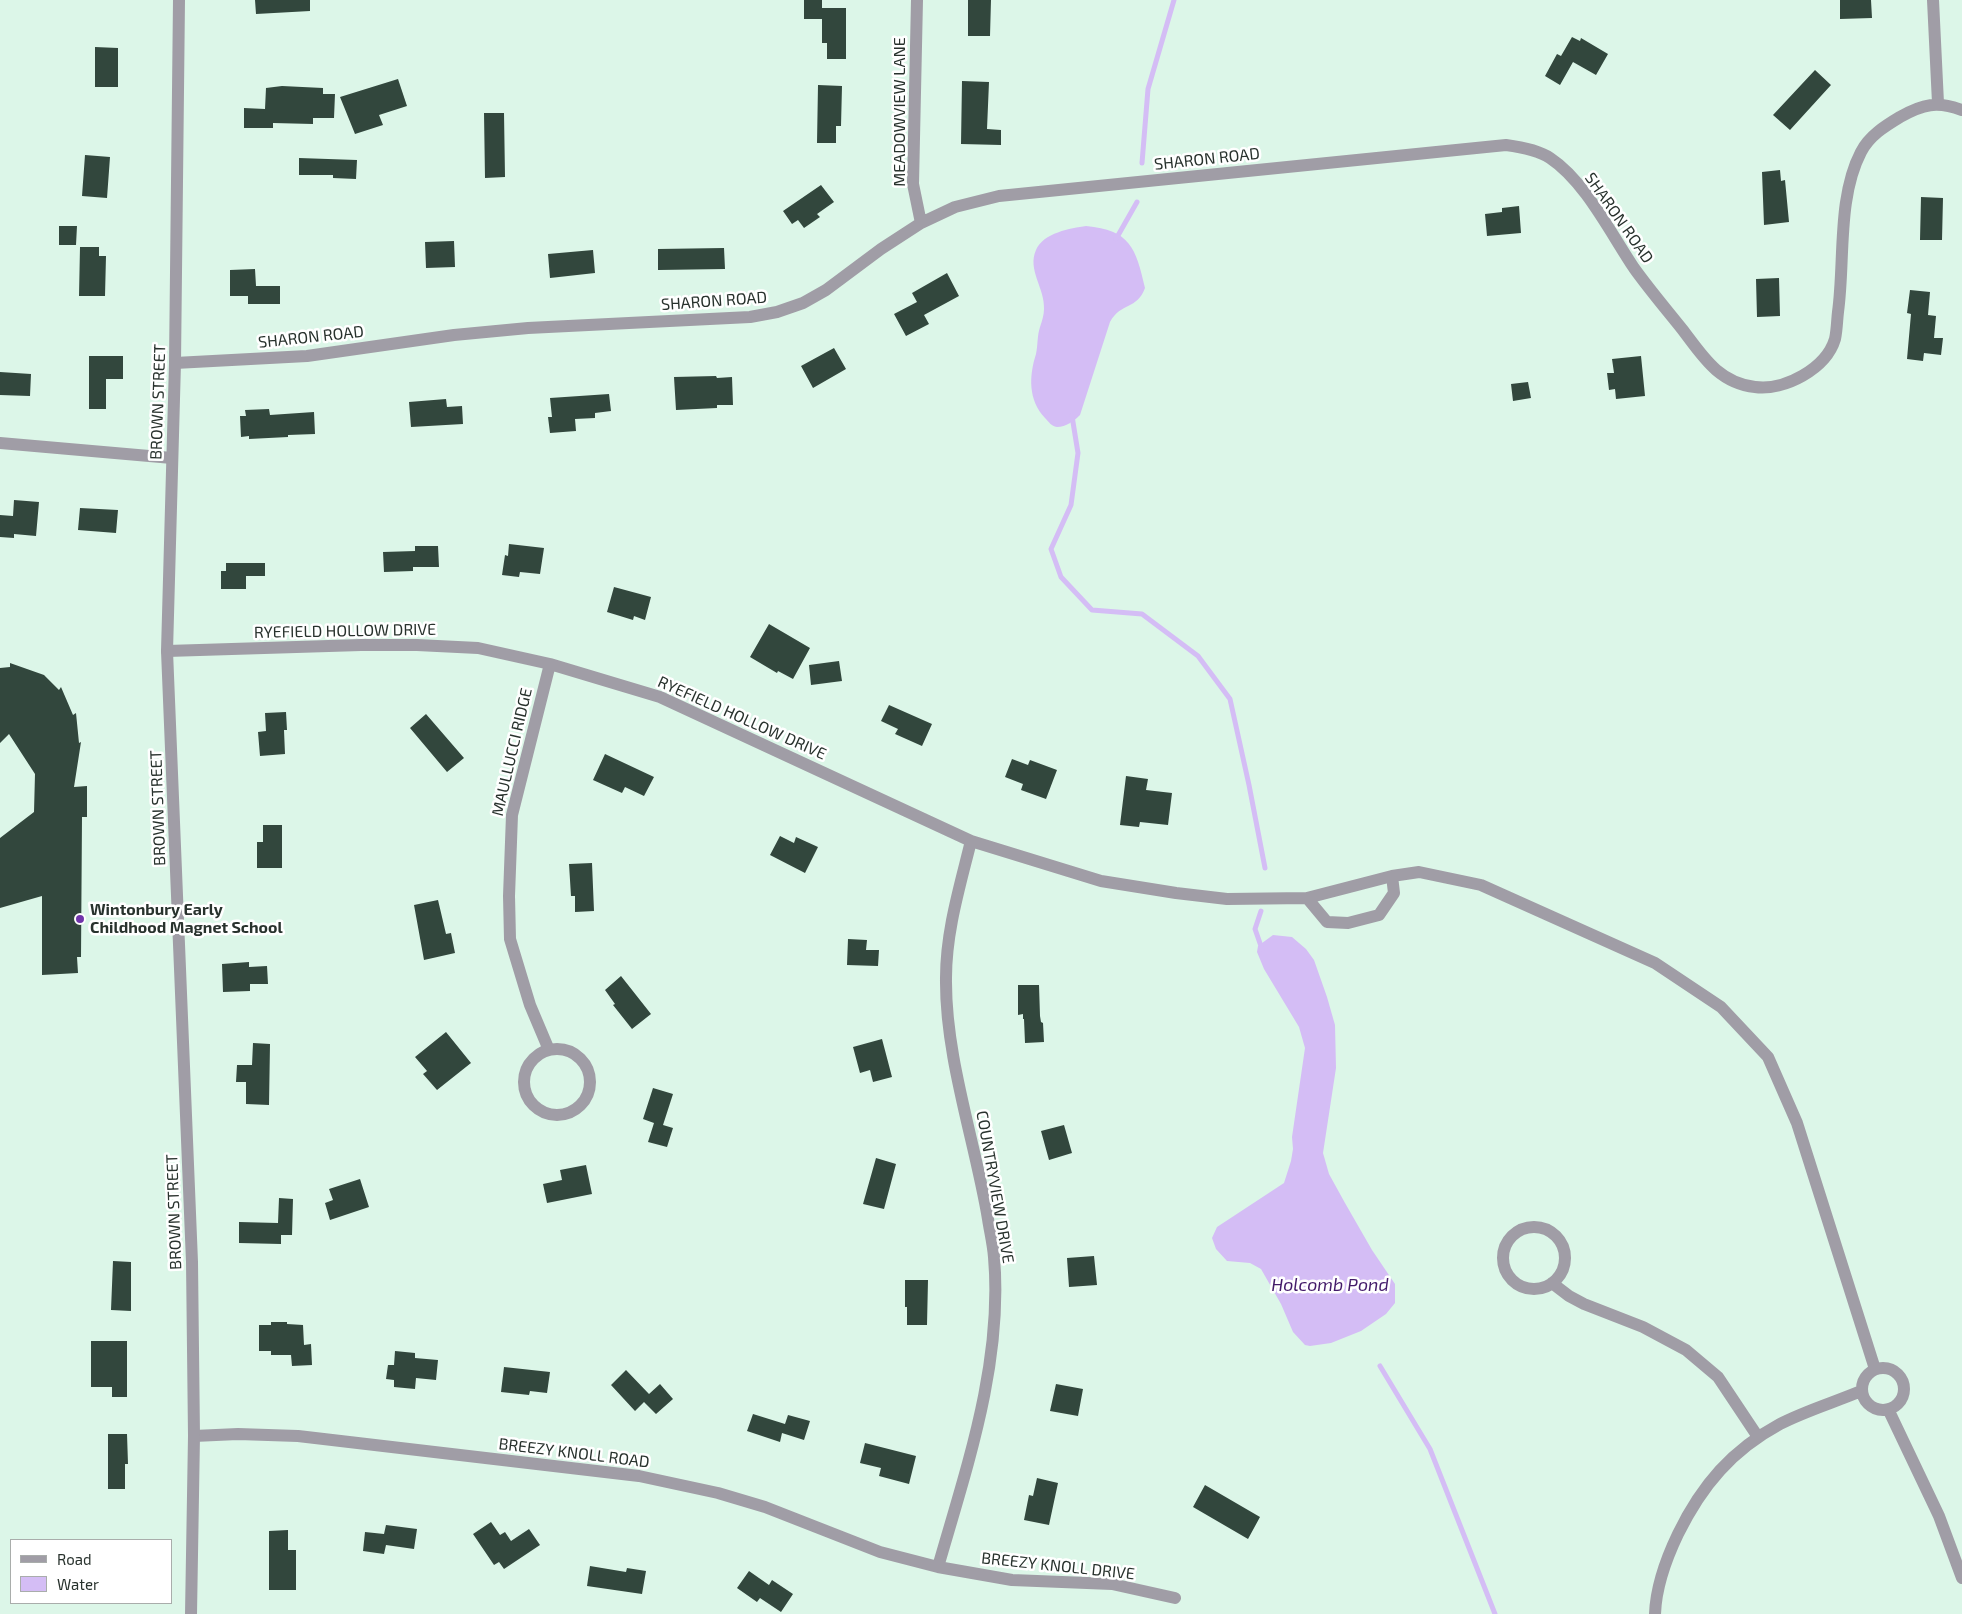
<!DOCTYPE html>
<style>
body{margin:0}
#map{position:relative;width:1962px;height:1614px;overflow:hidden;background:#dcf6e8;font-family:"Exo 2",sans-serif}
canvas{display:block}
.legend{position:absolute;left:10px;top:1539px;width:162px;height:65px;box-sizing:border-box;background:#fff;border:1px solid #a9adab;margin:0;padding:6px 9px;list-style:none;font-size:15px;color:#28322d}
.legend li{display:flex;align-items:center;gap:10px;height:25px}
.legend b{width:25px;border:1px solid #a9adab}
</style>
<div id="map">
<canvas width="1962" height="1614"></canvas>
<ul class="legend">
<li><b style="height:6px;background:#a09da6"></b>Road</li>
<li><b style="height:14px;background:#d4bdf5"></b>Water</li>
</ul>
</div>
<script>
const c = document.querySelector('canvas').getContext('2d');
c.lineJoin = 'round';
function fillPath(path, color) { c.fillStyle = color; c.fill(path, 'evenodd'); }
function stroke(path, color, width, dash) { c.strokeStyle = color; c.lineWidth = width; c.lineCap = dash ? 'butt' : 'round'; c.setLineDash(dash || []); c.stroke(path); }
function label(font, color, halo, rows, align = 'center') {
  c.font = font + ' "Exo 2",sans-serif'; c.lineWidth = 5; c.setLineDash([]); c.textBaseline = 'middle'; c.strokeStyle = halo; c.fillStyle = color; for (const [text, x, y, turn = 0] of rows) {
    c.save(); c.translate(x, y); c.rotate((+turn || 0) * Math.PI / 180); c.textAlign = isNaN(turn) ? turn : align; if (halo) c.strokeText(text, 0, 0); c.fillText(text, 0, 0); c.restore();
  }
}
fillPath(new Path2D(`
 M1086 226C1130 230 1136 248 1145 288 1137 310 1121 302 1110 322L1080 415C1074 421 1066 427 1057 427 1051 426 1049 422 1045 418 1028 400 1029 376 1036 354 1038 345 1037 336 1040 327 1042 321 1044 315 1044 309 1045 288 1027 270 1036 250 1043 233 1071 228 1086 226Z
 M1273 935 1292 937 1306 949 1314 960 1327 997 1335 1025 1336 1068 1323 1153 1329 1174 1345 1203 1372 1250 1395 1284V1303L1386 1314 1361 1331 1331 1343 1310 1346 1305 1345 1293 1332 1281 1304 1261 1269 1250 1263 1227 1261 1216 1249 1212 1238 1217 1227 1284 1183 1291 1161 1293 1149 1292 1137 1305 1048 1299 1027 1264 969 1257 952 1258 946Z`), '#d4bdf5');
stroke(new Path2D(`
 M1142 163 1148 89 1174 0
 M1116 239 1137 202
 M1072 416 1078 453 1071 505 1051 549 1061 577 1092 610 1142 614 1198 656 1230 699 1249 785 1265 868
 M1261 911 1255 929 1262 949
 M1380 1366 1430 1449 1495 1614`), '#d4bdf5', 5);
fillPath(new Path2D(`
 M255 0H310V11L256 14Z
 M804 0H822V8H846V59H827V43H822V19H804Z
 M968 0H991L990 36H968Z
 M1840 0H1871L1872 18 1840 19Z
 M1572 37 1580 41 1581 38 1608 54 1596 75 1573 62 1560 85 1545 76 1557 54 1561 56Z
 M95 47 118 48V87H95Z
 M1815 70 1831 85 1790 130 1773 115Z
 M398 79 407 106 379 115 383 125 355 134 340 97Z
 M962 81 989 82 987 129 1001 130V145L961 144Z
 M818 85 842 86 841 126H836V143H817Z
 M282 86 323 88V94H335L334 118H313V124L273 123V128H244V108L265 109 266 88Z
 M484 113H504L505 177 485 178Z
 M85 155 110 157 107 198 82 196Z
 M299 158 357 160 356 179 333 178V175H299Z
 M1780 170 1781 181 1785 180 1789 222 1764 225 1762 172Z
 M821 185 834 202 817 214 820 217 804 228 798 220 792 224 783 211Z
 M1921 197 1943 198 1942 240H1920Z
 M1519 206 1521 233 1487 236 1485 214 1502 212V208Z
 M59 226H77L76 245H59Z
 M454 241 455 267 426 268 425 242Z
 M80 247H99V256H106L105 296H79Z
 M724 248 725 269 658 270V249Z
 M593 250 595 273 550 278 548 254Z
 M255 269 256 286H280V304H248V296H230V270Z
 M947 273 959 296 924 315 929 324 906 336 894 314 917 302 912 293Z
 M1779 278 1780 316 1757 317 1756 279Z
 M1910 290 1930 292 1928 315 1936 316 1934 338H1943L1941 355 1924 353 1923 361 1907 359 1911 314 1907 313Z
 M834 348 846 369 813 388 801 366Z
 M89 356H123V379H106V409H89Z
 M1641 356 1645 396 1616 399 1615 389 1609 390 1607 373H1614L1612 359Z
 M0 372 31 374 30 396 0 395Z
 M716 376 717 378 732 377 733 405H717V408L676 410 674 377Z
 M1528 382 1531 398 1513 401 1511 384Z
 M609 394 611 411 595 413V418L575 419 576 431 550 433 548 417H552L550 398Z
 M446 399 447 407 462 406 463 424 411 427 409 402Z
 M269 409 270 415 314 412 315 434 288 435V437L249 439V436L241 437 240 416H246L245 410Z
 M14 500 39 502 36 536 14 534V538L0 537V515L13 516Z
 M80 508 118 510 116 533 78 530Z
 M509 544 544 548 540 574 520 572 519 577 502 575 505 555 508 556Z
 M415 546H438L439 567H413V571L384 572 383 552 415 551Z
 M226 563H265V576H246V589H221V571H226Z
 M614 587 651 597 645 620 634 616 633 620 607 612Z
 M769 624 810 648 793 679 778 671 777 673 750 657Z
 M839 661 842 681 811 685 809 665Z
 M10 663 44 675 59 690 61 687 73 715 76 713 79 743 81 742 74 787 87 786V817H82L81 957H77L78 973 42 975V896L0 908V838L34 812 35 774 9 734 0 743V668L10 667Z
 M889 705 932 724 922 746 895 734 898 729 881 721Z
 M286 712 287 730H284L285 754 260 756 258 732 266 731 265 713Z
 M426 714 464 758 447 772 410 728Z
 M605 754 654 777 644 796 625 787 622 793 593 780Z
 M1012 759 1028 765 1030 760 1057 770 1046 799 1021 790 1023 784 1005 777Z
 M1126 776 1148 779 1146 790 1172 793 1168 825 1140 822 1139 827 1120 825Z
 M263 825H282V868H257V842H263Z
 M780 836 794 843 796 837 818 847 805 873 770 855Z
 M592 863 594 911 575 912V896H571L569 864Z
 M438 900 446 934 451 933 455 953 424 960 414 905Z
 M848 939 867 940 866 950H879L878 966 847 965Z
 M249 962V967L267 966 268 984H250V991L223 992 222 964Z
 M621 976 651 1014 632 1029 613 1005 615 1004 605 990Z
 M1018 985H1039L1040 1016 1041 1022 1043 1023 1044 1042 1025 1043 1024 1019H1023V1014L1018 1015Z
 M446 1032 471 1063 437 1090 423 1074 427 1071 415 1057Z
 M882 1039 892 1077 873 1082 870 1070 860 1073 853 1047Z
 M253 1043 270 1044 269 1105 246 1104V1082H236L237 1065H252Z
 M653 1088 673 1094 663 1125 673 1128 667 1147 648 1142 654 1123 643 1119Z
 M1064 1125 1072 1153 1049 1160 1041 1131Z
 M876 1158 896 1164 884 1209 863 1204Z
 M586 1165 592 1194 547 1203 543 1184 562 1180 560 1170Z
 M360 1179 369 1207 330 1220 325 1203 333 1200 329 1189Z
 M279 1198 293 1199 292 1235H281V1244L239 1243V1222L278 1223Z
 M1094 1256 1097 1285 1069 1287 1067 1258Z
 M113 1261 131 1262V1311L111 1310Z
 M905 1280H928L927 1325H907V1307H905Z
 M271 1322H287V1324L303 1325 304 1345 311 1344 312 1365 292 1366 291 1355H271V1351H259V1325H271Z
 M91 1341H127V1397H112V1387H91Z
 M395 1351 415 1353V1358L438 1360 436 1380 416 1378 415 1389 394 1387V1380L386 1379 388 1365H394Z
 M504 1367 550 1372 547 1393 530 1391 529 1395 501 1392Z
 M626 1370 649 1394 660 1384 673 1399 656 1414 644 1402 635 1411 611 1385Z
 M1056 1384 1083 1389 1078 1416 1050 1411Z
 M753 1414 785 1424 783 1430 788 1415 810 1421 804 1440 782 1433 780 1442 747 1431Z
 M108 1434H127L128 1464H125V1489H108Z
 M865 1443 916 1456 909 1484 879 1476 881 1468 860 1463Z
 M1037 1478 1058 1483 1049 1525 1024 1520 1029 1495 1033 1496Z
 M1205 1485 1260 1517 1248 1539 1193 1507Z
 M491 1522 500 1535 505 1532 511 1541 529 1529 540 1545 504 1569 499 1562 494 1565 473 1534Z
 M386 1525 417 1529 414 1549 386 1545 384 1554 363 1551 365 1532 384 1534Z
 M288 1530V1550H296V1590H269V1531Z
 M590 1566 626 1572 627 1568 646 1571 642 1594 587 1586Z
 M749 1571 769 1585 772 1580 793 1594 781 1612 760 1598 757 1602 737 1588Z`), '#32473d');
stroke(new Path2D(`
 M917 0 913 184 921 223
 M1933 0 1938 103
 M175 363 307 356 454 335 528 328 750 317 777 312 803 303 826 290 881 249 921 223 955 207 999 196 1506 145C1521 147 1538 150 1550 158 1585 181 1611 234 1634 268 1649 289 1666 309 1682 329 1702 355 1718 383 1755 387 1784 391 1826 369 1835 339 1837 330 1837 320 1838 312 1845 261 1837 198 1861 152 1869 136 1885 126 1900 117 1923 104 1937 101 1962 110
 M0 443 172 458
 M167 651 361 645H417L478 648 550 664 660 697 971 841 1101 881 1176 893 1227 899 1307 898 1392 876
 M1307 898 1327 922 1348 923 1379 915 1394 893 1392 876 1419 872 1481 885 1655 963 1721 1007 1768 1057 1797 1123 1875 1369
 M524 1082a33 33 0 1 1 66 0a33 33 0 1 1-66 0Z
 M549 1050 530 1005 510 939 509 896 512 815 550 664
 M1503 1258a31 31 0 1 1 62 0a31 31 0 1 1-62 0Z
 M1552 1283 1569 1296 1584 1304 1643 1327 1686 1350 1718 1377 1758 1437
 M1862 1389a21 21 0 1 1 42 0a21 21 0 1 1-42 0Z
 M1889 1411 1939 1516 1962 1578
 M194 1436 238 1434 298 1436 639 1476 718 1493 765 1507 880 1552 938 1567 1012 1580 1112 1584 1175 1598
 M938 1567C967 1466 1003 1363 994 1257 993 1244 990 1232 988 1219 975 1141 945 1057 946 978 946 931 960 886 971 841
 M1655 1614C1656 1586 1666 1559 1678 1534 1702 1485 1732 1450 1780 1424 1805 1411 1835 1402 1861 1391`), '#a09da6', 12);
stroke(new Path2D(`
 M179 0 175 363 167 651 192 1262 194 1436 191 1614`), '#a09da6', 12);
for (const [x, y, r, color] of [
 [80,919,5,"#7034aa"]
]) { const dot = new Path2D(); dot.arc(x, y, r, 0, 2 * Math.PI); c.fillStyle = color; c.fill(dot); stroke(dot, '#fff', 2); }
label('16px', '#28322d', '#fff', [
 ["MEADOWVIEW LANE",900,112,-90],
 ["SHARON ROAD",1207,159,-6],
 ["SHARON ROAD",1619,218,55],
 ["SHARON ROAD",714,301,-4],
 ["SHARON ROAD",311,337,-6],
 ["BROWN STREET",158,402,-88],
 ["RYEFIELD HOLLOW DRIVE",345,631,-1],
 ["RYEFIELD HOLLOW DRIVE",742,718,24],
 ["MAULLUCCI RIDGE",512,752,-77],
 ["BROWN STREET",158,808,-92],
 ["COUNTRYVIEW DRIVE",995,1187,80],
 ["BROWN STREET",174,1212,-92],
 ["BREEZY KNOLL ROAD",574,1453,7],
 ["BREEZY KNOLL DRIVE",1058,1566,6]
]);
label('bold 16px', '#28322d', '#fff', [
 ["Wintonbury Early",90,910],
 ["Childhood Magnet School",90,928]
], 'left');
label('italic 18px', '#441b6a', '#fff', [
 ["Holcomb Pond",1330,1285]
]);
</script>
